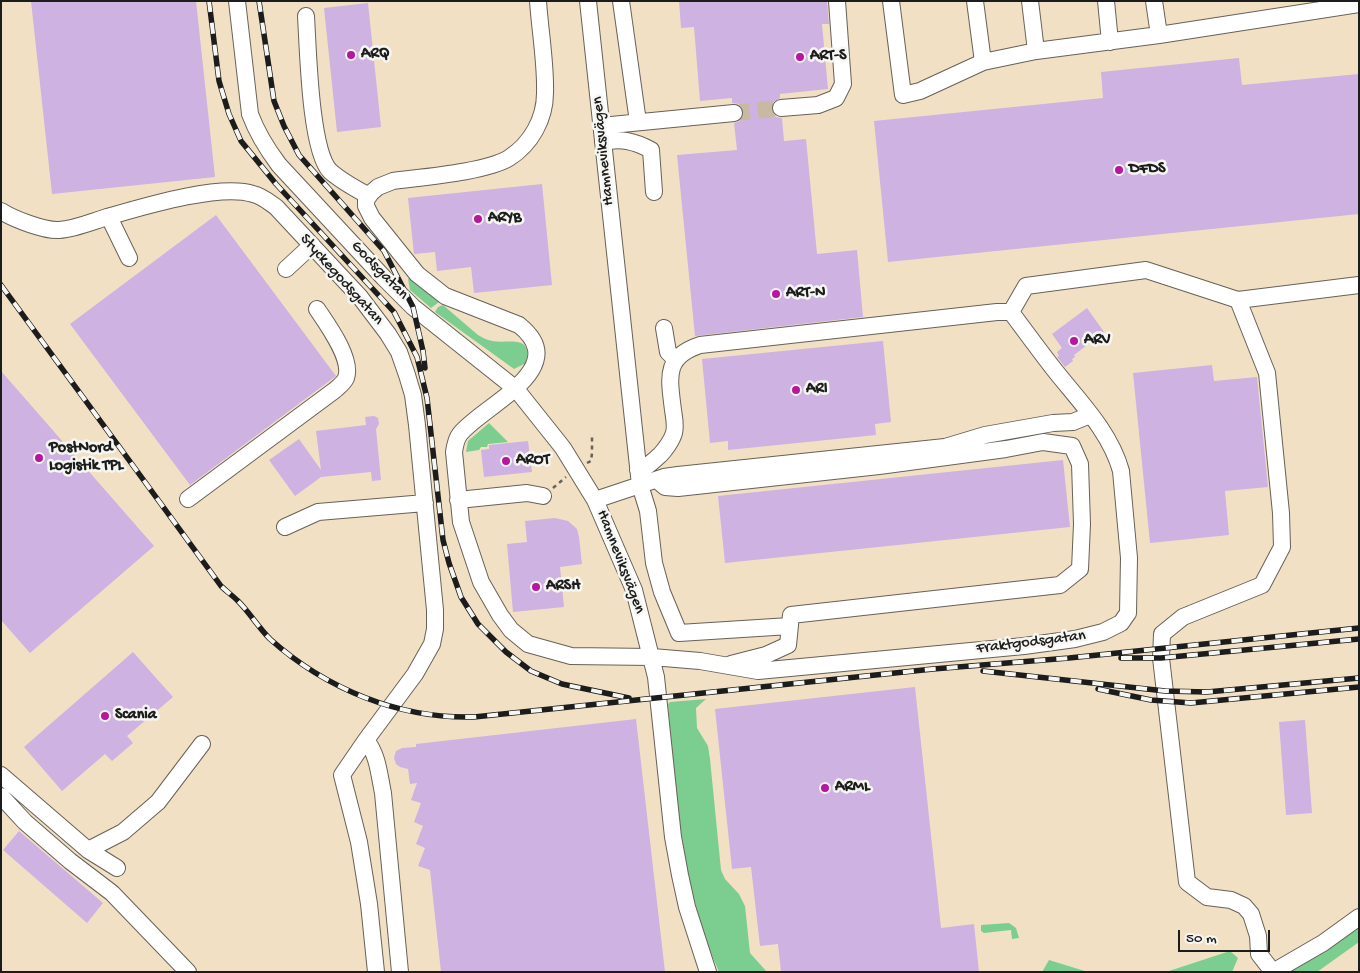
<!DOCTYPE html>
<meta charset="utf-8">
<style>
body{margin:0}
#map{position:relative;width:1360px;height:973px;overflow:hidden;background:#f2e0c5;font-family:"Gochi Hand",sans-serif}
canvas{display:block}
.frame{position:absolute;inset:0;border:2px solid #1c1c1c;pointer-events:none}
.scale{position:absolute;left:1178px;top:930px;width:92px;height:22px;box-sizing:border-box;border:2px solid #1c1c1c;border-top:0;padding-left:6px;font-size:15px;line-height:18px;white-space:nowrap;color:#1c1c1c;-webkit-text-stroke:4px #f6f6f2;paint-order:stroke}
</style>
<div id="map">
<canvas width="1360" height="973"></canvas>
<div class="frame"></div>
<div class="scale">50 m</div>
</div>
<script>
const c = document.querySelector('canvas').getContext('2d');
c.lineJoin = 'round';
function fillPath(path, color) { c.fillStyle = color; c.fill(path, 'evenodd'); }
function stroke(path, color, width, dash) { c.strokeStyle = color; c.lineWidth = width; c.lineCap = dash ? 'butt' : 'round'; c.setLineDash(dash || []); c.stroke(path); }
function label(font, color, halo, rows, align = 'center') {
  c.font = font + ' "Gochi Hand",sans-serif'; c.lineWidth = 5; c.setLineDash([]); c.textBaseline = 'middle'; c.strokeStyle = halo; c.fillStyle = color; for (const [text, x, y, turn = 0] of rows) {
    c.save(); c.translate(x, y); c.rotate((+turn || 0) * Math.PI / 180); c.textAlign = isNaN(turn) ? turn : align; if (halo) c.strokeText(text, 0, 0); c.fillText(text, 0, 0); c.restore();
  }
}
fillPath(new Path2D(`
 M412 277 439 302 431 308 410 290 408 279Z
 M443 305 478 335C483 338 487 340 492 341 509 344 533 334 526 363L514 369 435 312 438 307Z
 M489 423 508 442 488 444 487 447H481L479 450 466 452 468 441Z
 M706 699 696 708 697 728 708 746 710 759 721 870 725 879 739 894 745 906 750 953 767 972H719C681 888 676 795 668 704L670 702Z
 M1009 923 1016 928 1019 938 1012 939 1011 930 984 933 981 931V925Z
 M1359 928V942L1317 972H1290Z
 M1230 951 1238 958 1232 972H1166Z
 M1049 960 1088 972H1042Z`), '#7bce90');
fillPath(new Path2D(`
 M31 1H196L215 177 52 194Z
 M679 1H827L829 24H822L828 89 780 94V98L772 103 771 109 776 117 782 118 784 141 806 139 817 254 857 250 863 317 695 336 677 155 737 150 734 123 740 121 744 113 742 108 739 104 732 103V98L700 101 694 27 681 28Z
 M368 3 381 127 337 132 324 8Z
 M1239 58 1242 85 1359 74V214L888 262 874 121 1103 98 1101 72Z
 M542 184 552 285 474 293 471 267 437 271 435 252 414 254 408 198Z
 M216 215 336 376 190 485 70 324Z
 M1087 308 1104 332 1074 355 1075 357 1072 359 1073 361 1065 367 1057 357 1059 356 1057 352 1062 348 1052 334Z
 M883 341 891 422 875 424 876 435 728 450V441L710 443 702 359Z
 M1212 365 1214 381 1257 377 1268 487 1225 491 1229 535 1150 543 1133 373Z
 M1 371 154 546 30 653 1 620Z
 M374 416 378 418 379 424 376 429 381 480 372 481 371 472 321 477 295 496 269 460 299 439 321 470 316 431 366 425 365 417Z
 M528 441 532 472 484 477 481 450 489 449V445Z
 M1063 460 1070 527 725 563 718 496Z
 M555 518 568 521 577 529 579 537 582 564 560 567 564 607 513 612 507 544 527 542 525 521Z
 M133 652 173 697 127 736 133 743 112 761 105 754 62 791 24 747Z
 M915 687 941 928 974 924 979 972H781L778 944 760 946 751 867 732 869 715 709Z
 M636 719 665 972H441L430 870 418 866 425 848 416 844 423 826 414 822 421 803 411 800 417 783 410 784 408 769 400 767 396 764 394 758 396 751 402 748 416 747V744Z
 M1305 720 1312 813 1286 815 1279 722Z
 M19 831 103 903 87 923 3 850Z`), '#cdb2e2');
stroke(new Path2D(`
 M734 113 781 108`), '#c7b9a3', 16, [16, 8]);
const minor = new Path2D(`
 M237 1 250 114C257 133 267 149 279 165L384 278 413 307 516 389 563 448 595 500 634 590 656 677 673 837 680 875 687 907 708 972
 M538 1C540 31 546 64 545 93 545 119 531 144 509 158 486 172 423 177 393 181L378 187 371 193 366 200V206L372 218 417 274 445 296 519 325C574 369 483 405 460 434 456 439 455 445 454 452L461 522 481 582 500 615 511 630 528 644 571 656 652 657 700 661 758 671 1024 646 1075 639 1103 632 1121 623 1128 613 1129 558 1121 471C1110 431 1078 400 1053 368 1039 350 1025 331 1011 312
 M588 1 640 485 595 500
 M621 1 638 122
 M891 1 903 95 920 91 983 62 1036 51 1159 35 1359 4
 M975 1 983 62
 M1030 1 1036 51
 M1106 1 1110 42
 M1154 1 1159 35
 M306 16C308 48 310 150 330 171 341 181 356 189 369 196
 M781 108 818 105 836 98 843 84 837 1
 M601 126 734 113
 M603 142C621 138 634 141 651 150L654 192
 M1 211C13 219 45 231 59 230 75 229 91 222 107 217 142 207 220 183 253 194 262 196 269 202 276 207L360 297 388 334 399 352 407 375 413 395 417 425 435 610V629L432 644 415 674 366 740 342 775 359 842 369 904 376 972
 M109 217 129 258
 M286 269 312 245
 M1238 300 1267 373 1281 513 1282 547 1262 585 1183 617 1162 634 1161 658 1187 882 1207 897 1231 900 1244 906 1251 914 1258 936 1259 954 1273 972
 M1011 312 1026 286 1146 270 1238 300 1359 285
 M664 328 668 352 675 359
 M638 470C648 467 652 462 660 455 665 450 672 440 674 433 676 425 674 417 673 410 669 377 664 357 700 345L997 312H1011
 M657 480 665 487 678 488 879 466 1006 449 1043 442 1072 446 1080 464 1082 524 1080 569 1060 585 791 615 788 645 766 655 731 664
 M188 499 335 390C339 386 344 383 346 378 353 359 327 324 317 309
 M458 500 527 493 543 496
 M285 527 318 512 425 503
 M790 626 679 633 662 592 654 563 648 511 640 485 664 477 678 475 945 447 985 435 1053 423 1073 422 1090 415
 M366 740C378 755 379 774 383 793L400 972
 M1 775 88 850 117 868
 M1 796 25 822 70 861 112 893 188 972
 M88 850 123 832 158 802 202 744
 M1273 972 1323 943 1359 917`);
stroke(minor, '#676157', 18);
stroke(new Path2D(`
 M587 463 591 461 592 453V437
 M553 488 566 477`), '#676157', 2.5, [4, 4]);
stroke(minor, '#fff', 16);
const rail = new Path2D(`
 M209 1 219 81 229 114 241 141 276 184 394 312 417 357 427 398 443 540 449 563 461 597 478 624 506 652 531 671 562 684 629 698
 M259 1 274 101 284 126 299 155 384 251 413 307 423 351 425 368
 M1 285 221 586C226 591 233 596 238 601 250 613 258 627 270 639 326 689 399 719 474 717L933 669 1069 658 1359 628
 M1121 658H1161L1359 639
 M983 671 1165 691 1207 692 1359 678
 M1098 689 1151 700 1191 703 1359 687`);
stroke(rail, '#1c1c1c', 5.5);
stroke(rail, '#f6f6f2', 4, [11]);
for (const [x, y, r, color] of [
 [351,55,5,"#b5179e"],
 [800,57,5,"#b5179e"],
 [1119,170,5,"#b5179e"],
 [478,219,5,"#b5179e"],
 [776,294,5,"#b5179e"],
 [1074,341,5,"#b5179e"],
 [796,390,5,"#b5179e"],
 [39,458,5,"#b5179e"],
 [506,461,5,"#b5179e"],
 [536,587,5,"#b5179e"],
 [105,716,5,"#b5179e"],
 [825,788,5,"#b5179e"]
]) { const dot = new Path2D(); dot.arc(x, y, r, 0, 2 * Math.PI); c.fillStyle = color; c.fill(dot); stroke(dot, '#f6f6f2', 2); }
label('bold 16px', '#1c1c1c', '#f6f6f2', [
 ["ARQ",361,55],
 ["ART-S",810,57],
 ["DFDS",1129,170],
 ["ARYB",488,219],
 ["ART-N",786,294],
 ["ARV",1084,341],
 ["ARI",806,390],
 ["PostNord",49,449],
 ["Logistik TPL",49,467],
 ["AROT",516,461],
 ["ARSH",546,587],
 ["Scania",115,716],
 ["ARML",835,788]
], 'left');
label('16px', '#1c1c1c', '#f6f6f2', [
 ["Hamneviksvägen",604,151,-96],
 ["Godsgatan",379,271,46],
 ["Styckegodsgatan",341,280,48],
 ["Hamneviksvägen",620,562,69],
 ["Fraktgodsgatan",1031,643,-7]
]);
</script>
